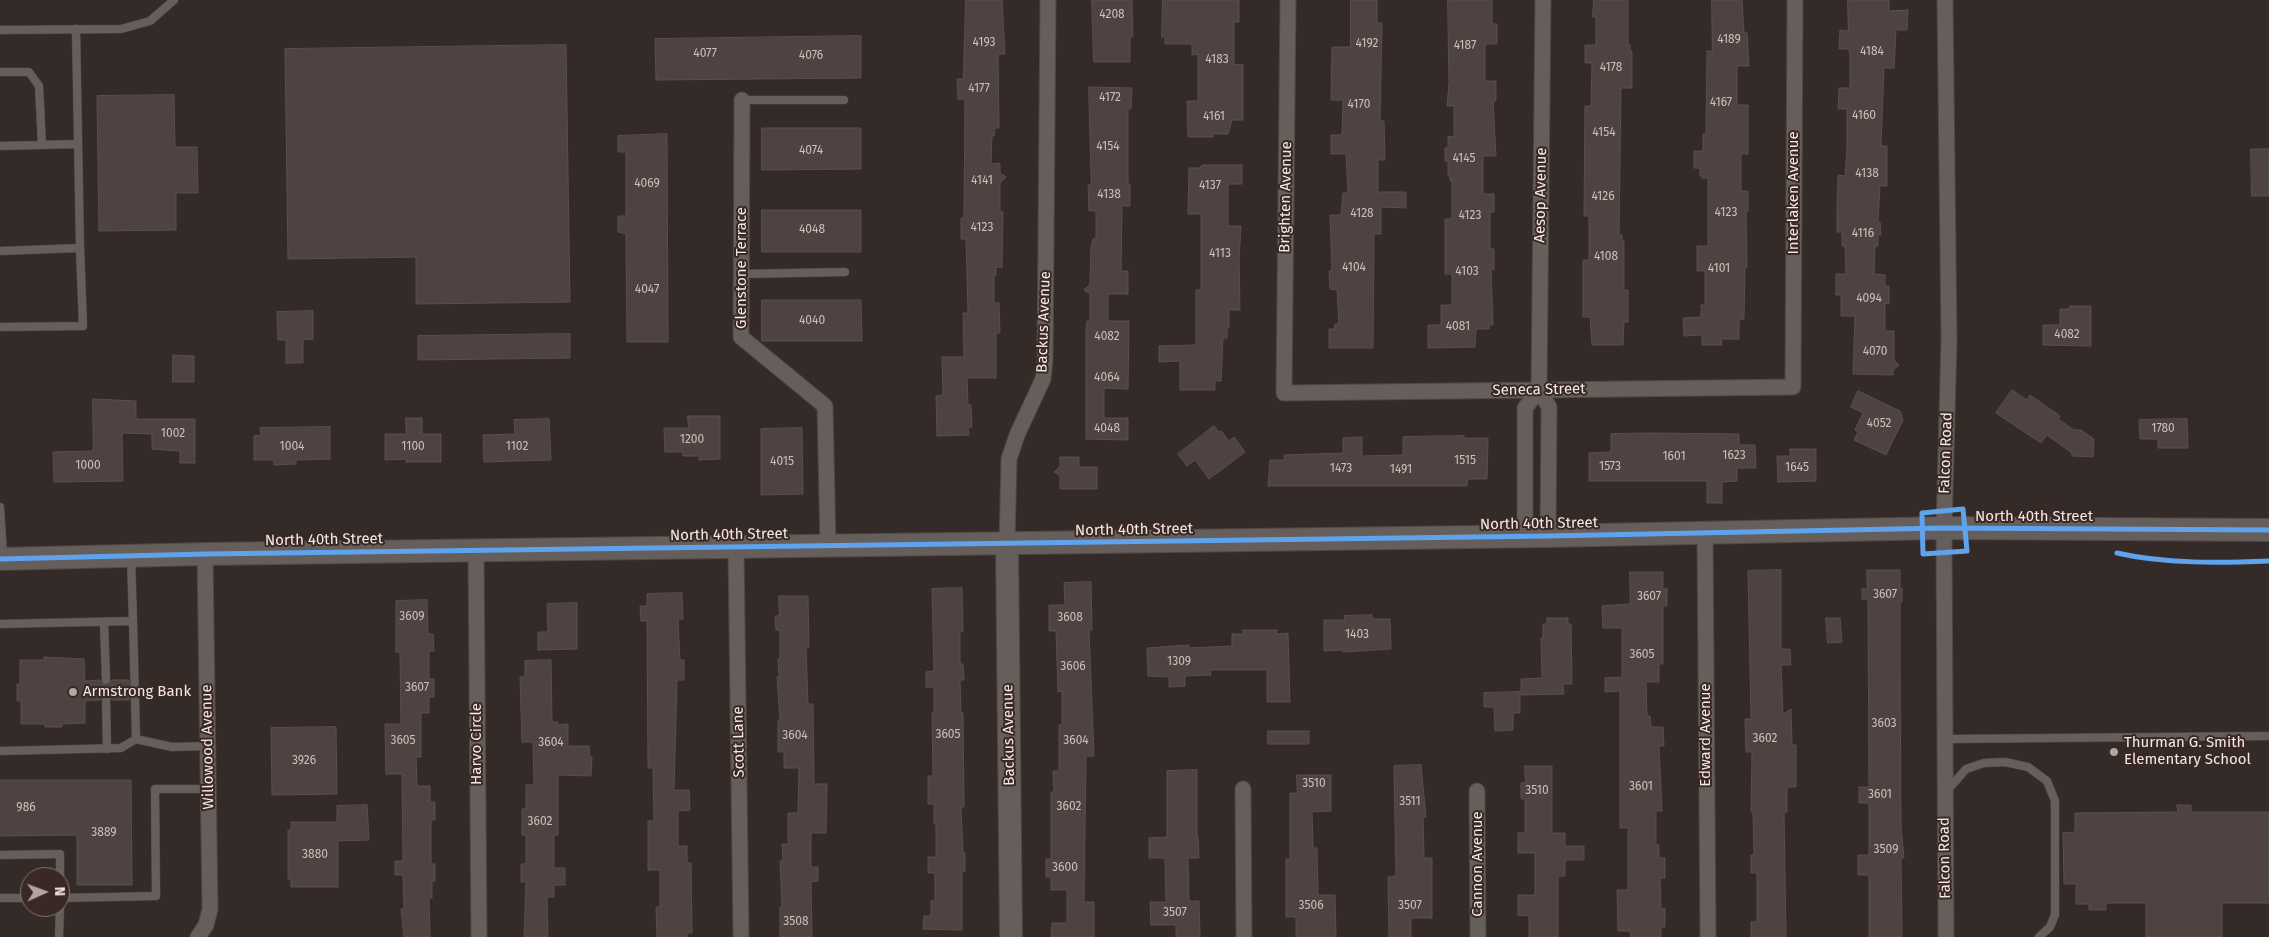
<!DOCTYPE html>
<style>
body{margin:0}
#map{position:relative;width:2269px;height:937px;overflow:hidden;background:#342b28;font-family:"Fira Sans",sans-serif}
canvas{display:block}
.north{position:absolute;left:20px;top:867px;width:50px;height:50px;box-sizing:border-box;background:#392823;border:1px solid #847571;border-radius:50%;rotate:88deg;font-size:14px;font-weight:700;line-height:20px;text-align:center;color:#f5e9e5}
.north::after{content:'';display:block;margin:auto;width:18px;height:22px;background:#b1a6a3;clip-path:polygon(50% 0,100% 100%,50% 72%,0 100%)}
</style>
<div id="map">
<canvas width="2269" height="937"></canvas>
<div class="north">N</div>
</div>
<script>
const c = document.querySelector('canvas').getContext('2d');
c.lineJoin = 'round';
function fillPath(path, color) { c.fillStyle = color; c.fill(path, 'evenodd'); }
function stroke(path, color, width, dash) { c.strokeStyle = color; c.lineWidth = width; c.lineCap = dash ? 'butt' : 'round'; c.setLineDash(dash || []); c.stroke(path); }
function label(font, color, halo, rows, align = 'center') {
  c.font = font + ' "Fira Sans",sans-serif'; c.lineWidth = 4; c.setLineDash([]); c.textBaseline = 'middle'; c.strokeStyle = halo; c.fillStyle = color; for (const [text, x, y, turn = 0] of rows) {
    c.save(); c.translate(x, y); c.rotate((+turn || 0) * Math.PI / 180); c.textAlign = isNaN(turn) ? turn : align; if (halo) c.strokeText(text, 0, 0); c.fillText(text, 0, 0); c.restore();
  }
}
const building = new Path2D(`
 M966 0H1002L1005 54H998L999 128H995L994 136H992L991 164 1000 163V173L1006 177 1000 183V212H1003L1002 268 996 267V275H994V303H999L1000 333H996V378H967L968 405H971L972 427H968L969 435 937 436 936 396 943 395 942 357H964L963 313H968L966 239H961V218H964L965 99H958L957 79H963Z
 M1092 0H1132L1133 37H1130V62H1094Z
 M1163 0H1239V22H1234V64L1243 65V120H1232L1228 134H1213V137H1188L1187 101H1198V54L1192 55V44H1165V37H1162Z
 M1351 0H1377V23H1382L1380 121H1384L1385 160H1378V192H1406V208L1381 207V234H1374L1373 348H1329V329H1334L1335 324H1339L1337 290 1330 289 1329 271H1332L1330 215H1341L1343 193H1348L1346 154H1331V135H1342L1343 100H1331L1332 47H1350Z
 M1448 0H1492V24H1497V44H1485V81H1496V101H1493L1496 156H1483V194H1494V212H1490V249H1494V270L1491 269 1493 325H1489V329H1476L1475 347 1428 348V325H1441V305H1452V274H1445V219H1452V181H1450V176H1448V161H1445V148H1448V136L1454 137V106H1447L1449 83Z
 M1594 0H1628V45H1630V51H1632V88H1621L1619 235H1622V241H1624V290H1628V322H1624L1623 345H1592L1590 317H1583V260H1589V216H1584L1585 106H1591L1592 63H1585V45H1596V17H1593Z
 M1712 0H1742L1744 33H1747L1749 66H1737V105H1748V154H1741V191H1748V211H1746L1747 267H1745L1744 319 1739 320V339H1721L1722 345H1702V335L1684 336 1683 318 1701 317V305H1705V271H1697V246H1708V178H1702V176H1700V168H1694V151H1703V134H1706L1707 51H1712Z
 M1848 0H1889V11L1908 10 1907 30H1896L1894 68H1884L1881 146H1887V186H1880L1878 222H1880L1881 235H1878V246H1875L1874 274 1885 275V286H1889V304L1885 303V331H1894V360L1899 365 1893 370V375L1853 374 1855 316H1841V295H1836V274H1846L1845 246H1842V232H1837V210L1838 175 1845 176 1847 149V109H1838L1839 88H1850V57L1849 49H1839L1840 30 1848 31Z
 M861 36V78L656 80 655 39Z
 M566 45 570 302 416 304V257L288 259 285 49Z
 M1089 87 1132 88 1131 109H1128V184H1130V206H1122L1121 271H1128V294H1108V321H1129L1128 389 1104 388V418H1128V440L1086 439V331L1087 321H1090V294L1084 290 1090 284 1091 247 1093 239 1096 238V211H1089L1088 185H1091Z
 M174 95 175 147H197L198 193H176V230L99 231 97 96Z
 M762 128H861V169L762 170Z
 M667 134 668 342H627L626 234 618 232V216H626V152H618V136Z
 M2251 149H2269V196H2252Z
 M1202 165H1242V184H1228V226H1241L1239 258 1240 310H1229V328H1227V338H1223L1221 381H1215V390H1180V361L1159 362V346L1196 345V290H1201V214H1188L1189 168H1200Z
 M762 210H861V252H762Z
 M762 300H861L862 341H762Z
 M2070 306H2091V346L2043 345V325H2060V309H2069Z
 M313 311V339L303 340V363H286V340H278L277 312Z
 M570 334V358L418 360V336Z
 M173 355 194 356V382H173Z
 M2012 390 2027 400 2030 395 2060 416 2058 419 2074 430H2081L2094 439 2093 457 2072 456V453L2047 435 2041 443 1996 413Z
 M1858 391 1900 411 1903 420 1886 455 1854 440 1858 432 1855 430 1863 413 1851 407Z
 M93 399 136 401V419H195V463H180V451L152 449V434L122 433 123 481 54 482 53 452 93 451Z
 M688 416H720V459L699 460V456H683V452H665L664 428H688Z
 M406 418H422V434H441V462H406V459L385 460V434H406Z
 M549 419 551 460 484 462 483 435 515 434 514 420Z
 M2187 419 2188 448H2158V439H2140L2139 420Z
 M1214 426 1219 432 1221 431 1229 441 1234 437 1245 452 1209 479 1195 460 1187 466 1178 454Z
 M330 427V459L296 460V464L274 465V460H254V436L261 435 260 428Z
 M802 428 803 494 761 495V429Z
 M1650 433 1739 434V445H1755L1756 468H1737V481L1722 482V503H1707V481H1589V453L1611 452V434Z
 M1464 436V438H1488L1487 479H1468L1467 486H1268L1270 460H1284V455L1343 453V438L1362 437V456L1403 455V437Z
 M1790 449H1816V481L1778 482 1777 456H1790Z
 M1060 457H1079V467H1097V489H1060V476L1054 472 1060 466Z
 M1781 570V649H1790L1791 665H1781L1783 714 1791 709 1792 745H1796V787H1787V812H1784L1786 937H1751V922H1757V873H1751V855H1754L1753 812H1751L1752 752H1746L1745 719H1751L1748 571Z
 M1867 570H1900V588H1902V602H1900V656L1901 827 1904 858H1901L1902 937H1869V875H1858V855H1869V803H1859V787H1869L1868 599H1862V589H1867Z
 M1630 572H1663V589L1667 588V606H1663V664H1659V682H1646L1647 716H1650L1651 727H1663L1664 746H1659L1662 811H1656V845H1659V858H1665V878H1660L1661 909 1665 908V927H1661V937H1631L1630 931H1618L1617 890H1628V828H1620V691L1605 692V678L1622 677V628H1603L1602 606 1630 604Z
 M1091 582 1092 630H1089L1094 756H1086L1084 902H1094V937H1051L1052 923H1067V890H1051V877H1046V859H1051V792H1054L1053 771H1059V725H1062V691L1058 692 1056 631H1049V605H1065L1064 583Z
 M962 588 963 631 960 632V664H963L964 680H960L961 713H963L964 807H961L963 853H965V871H962V930L923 929 924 916H931V901H935V873H928V857H936V824H934V804H928V776H933L932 713H934V687H926V672L934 671 932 589Z
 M682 593 683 619 678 620 680 660H684V680H677L674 790H689L690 810 678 811V846H687V863H691L692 933H687V937H657L656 907H660V870H648V821H654L653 768H648L647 621H641L640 606H647V594Z
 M779 596H808L809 647H806L808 704H813L814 784H827L826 833H811V867H818V881L811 882 812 937H780V907H782L780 861H783L782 844H788V813H798L799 768H784V752H778V721L780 720 777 677H779L778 659H780V630H776L775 616H779Z
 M427 600 428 634H433L434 651H429V679H434V697H429V713H421V757H416L417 786H430V802H435V820H431V864H435V881H432V898H429L430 937H404L401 909H404L403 875H395V861H403L402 774H386L385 724H401L400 652H396V601Z
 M577 603V649L538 650V632H548L547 604Z
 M1372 615V619H1390L1391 649 1343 652V650L1324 651V620H1345L1344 616Z
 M1547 618H1568V624H1571L1572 684H1563L1564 694 1521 695V679L1542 678 1541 638H1543V624H1547Z
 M1826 618H1840L1842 642 1828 643Z
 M1243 630H1277V634L1288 633 1290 702H1267V670H1210L1211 675 1185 676V686L1169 687V677L1148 676 1147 648 1189 645V648L1232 646V634H1243Z
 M44 657 84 659 85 681 100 680 106 686 109 684 112 680H129V700H112L106 694 103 695 100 700 85 701V723L62 724V727H45V724H21V701H17V684H20V660H44Z
 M551 660 552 722H558V725L568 724V746H589L590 757H592L591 776 558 775V835H554V868H565V885H554V897H547L548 937H524L526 882H521V864H526V835H522V809H526V785H534L533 742H522L520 677H525V661Z
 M1520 692V713H1513V730L1495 731 1494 707H1484V693Z
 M336 727 337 794 272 795 271 728Z
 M1268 731H1309V744H1268Z
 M1421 765 1426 817H1423L1424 858H1432V918H1411V937H1389L1388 877 1396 876 1394 766Z
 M1525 766H1552V833H1565V846H1584V860H1565V876H1558V937H1529V916L1518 915V895H1535V853H1518V833H1525V799H1521V783H1525Z
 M1197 770V837H1198L1199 858H1188L1189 901H1199L1200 937H1176V925H1151L1150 902H1166L1165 858H1149V838L1167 837V771Z
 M1297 775H1331V811L1312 812 1313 848H1317L1318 895H1335L1336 937H1296V917H1286V859H1290V793H1297Z
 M0 780H131L132 885H77V835L0 836Z
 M367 805 369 840 338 841V887H291V879H288V830L291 831V822H337V806Z
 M2177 805H2191V812H2269V903H2222V937H2146V903H2106V910H2089V904H2076V884H2064L2063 833 2075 832V813L2178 812Z`);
fillPath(building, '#4f4342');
stroke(building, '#58504e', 1);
const lane = new Path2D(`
 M0 30 121 29 150 21 174 0
 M0 72H29L39 86 42 145
 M742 100H844
 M0 146 77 144
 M0 251 80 248 76 29
 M742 274 845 272
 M0 327 83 326 80 248
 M0 507 3 556
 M131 558 133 621
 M104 622 106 680
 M0 624 133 621 136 739
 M106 700 107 749
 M1946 739 2269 736
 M0 751 121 748 136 739 172 747 207 746
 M1947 791 1966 769 1984 763 2005 762 2028 767 2047 781 2055 801V915L2050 927 2039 937
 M0 855 60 854V884
 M0 898H30
 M60 898 156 896 155 789H208
 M59 937 60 907`);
const street = new Path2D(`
 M1288 0 1284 393 1793 387 1795 0
 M1543 0 1539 390 1549 407 1548 536
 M1945 0 1949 340 1944 528 1946 937
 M742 100 741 337 825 406 828 546
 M1705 533 1708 937
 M1525 537V408L1539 390
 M1007 544 1009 459 1017 435 1043 379 1045 360 1048 0
 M736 547 741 937
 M476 550 479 937
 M1243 789 1244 937
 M1477 791 1478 937
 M198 937 206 925 210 909 205 554`);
const secondary = new Path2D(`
 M1007 544 1011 937
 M0 559 205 554 1548 536 1944 528 2269 530`);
stroke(lane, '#4f4744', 9);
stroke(street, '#4f4744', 17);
stroke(secondary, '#4f4744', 24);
stroke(lane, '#655e5b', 8);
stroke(street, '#655e5b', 15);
stroke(secondary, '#655e5b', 22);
stroke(new Path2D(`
 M1963 509 1967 551 1923 554 1922 513Z
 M2117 553C2165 564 2220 563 2269 561
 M0 559 205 554 1548 536 1944 528 2269 530`), '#60a3ed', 5);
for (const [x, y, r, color] of [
 [73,692,5,"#b1a6a3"],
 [2114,752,5,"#b1a6a3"]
]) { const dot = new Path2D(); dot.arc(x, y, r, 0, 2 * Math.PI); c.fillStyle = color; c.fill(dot); stroke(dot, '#392823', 2); }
label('12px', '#ccc0bc', null, [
 ["4208",1112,15],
 ["4189",1729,40],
 ["4193",984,43],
 ["4192",1367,44],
 ["4187",1465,46],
 ["4184",1872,52],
 ["4077",705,54],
 ["4076",811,56],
 ["4183",1217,60],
 ["4178",1611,68],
 ["4177",979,89],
 ["4172",1110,98],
 ["4167",1721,103],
 ["4170",1359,105],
 ["4160",1864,116],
 ["4161",1214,117],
 ["4154",1604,133],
 ["4154",1108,147],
 ["4074",811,151],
 ["4145",1464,159],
 ["4138",1867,174],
 ["4141",982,181],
 ["4069",647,184],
 ["4137",1210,186],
 ["4138",1109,195],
 ["4126",1603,197],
 ["4123",1726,213],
 ["4128",1362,214],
 ["4123",1470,216],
 ["4123",982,228],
 ["4048",812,230],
 ["4116",1863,234],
 ["4113",1220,254],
 ["4108",1606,257],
 ["4104",1354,268],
 ["4101",1719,269],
 ["4103",1467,272],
 ["4047",647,290],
 ["4094",1869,299],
 ["4040",812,321],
 ["4081",1458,327],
 ["4082",2067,335],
 ["4082",1107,337],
 ["4070",1875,352],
 ["4064",1107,378],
 ["4052",1879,424],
 ["4048",1107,429],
 ["1780",2163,429],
 ["1002",173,434],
 ["1200",692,440],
 ["1004",292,447],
 ["1100",413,447],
 ["1102",517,447],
 ["1623",1734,456],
 ["1601",1674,457],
 ["1515",1465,461],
 ["4015",782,462],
 ["1000",88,466],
 ["1573",1610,467],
 ["1645",1797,468],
 ["1473",1341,469],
 ["1491",1401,470],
 ["3607",1885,595],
 ["3607",1649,597],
 ["3609",412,617],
 ["3608",1070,618],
 ["1403",1357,635],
 ["3605",1642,655],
 ["1309",1179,662],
 ["3606",1073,667],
 ["3607",417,688],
 ["3603",1884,724],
 ["3605",948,735],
 ["3604",795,736],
 ["3602",1765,739],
 ["3605",403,741],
 ["3604",1076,741],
 ["3604",551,743],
 ["3926",304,761],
 ["3510",1314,784],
 ["3601",1641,787],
 ["3510",1537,791],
 ["3601",1880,795],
 ["3511",1410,802],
 ["3602",1069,807],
 ["986",26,808],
 ["3602",540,822],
 ["3889",104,833],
 ["3509",1886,850],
 ["3880",315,855],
 ["3600",1065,868],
 ["3506",1311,906],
 ["3507",1410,906],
 ["3507",1175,913],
 ["3508",796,922]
]);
label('15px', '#f5e9e5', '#392823', [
 ["Interlaken Avenue",1794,193,-90],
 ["Aesop Avenue",1541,195,-89],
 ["Brighten Avenue",1286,197,-89],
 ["Glenstone Terrace",742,268,-90],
 ["Backus Avenue",1044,322,-88],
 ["Seneca Street",1539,390,-1],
 ["Falcon Road",1946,453,-88],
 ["North 40th Street",2034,517],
 ["North 40th Street",1539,524,-1],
 ["North 40th Street",1134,530,-1],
 ["North 40th Street",729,535,-1],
 ["North 40th Street",324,540,-1],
 ["Backus Avenue",1009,735,-91],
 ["Edward Avenue",1706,735,-90],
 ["Scott Lane",739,742,-91],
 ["Harvo Circle",477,744,-90],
 ["Willowood Avenue",208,747,-91],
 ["Falcon Road",1945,858,-91],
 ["Cannon Avenue",1478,864,-90]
]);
label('15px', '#f5e9e5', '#392823', [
 ["Armstrong Bank",83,692],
 ["Thurman G. Smith",2124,743],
 ["Elementary School",2124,760]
], 'left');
</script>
